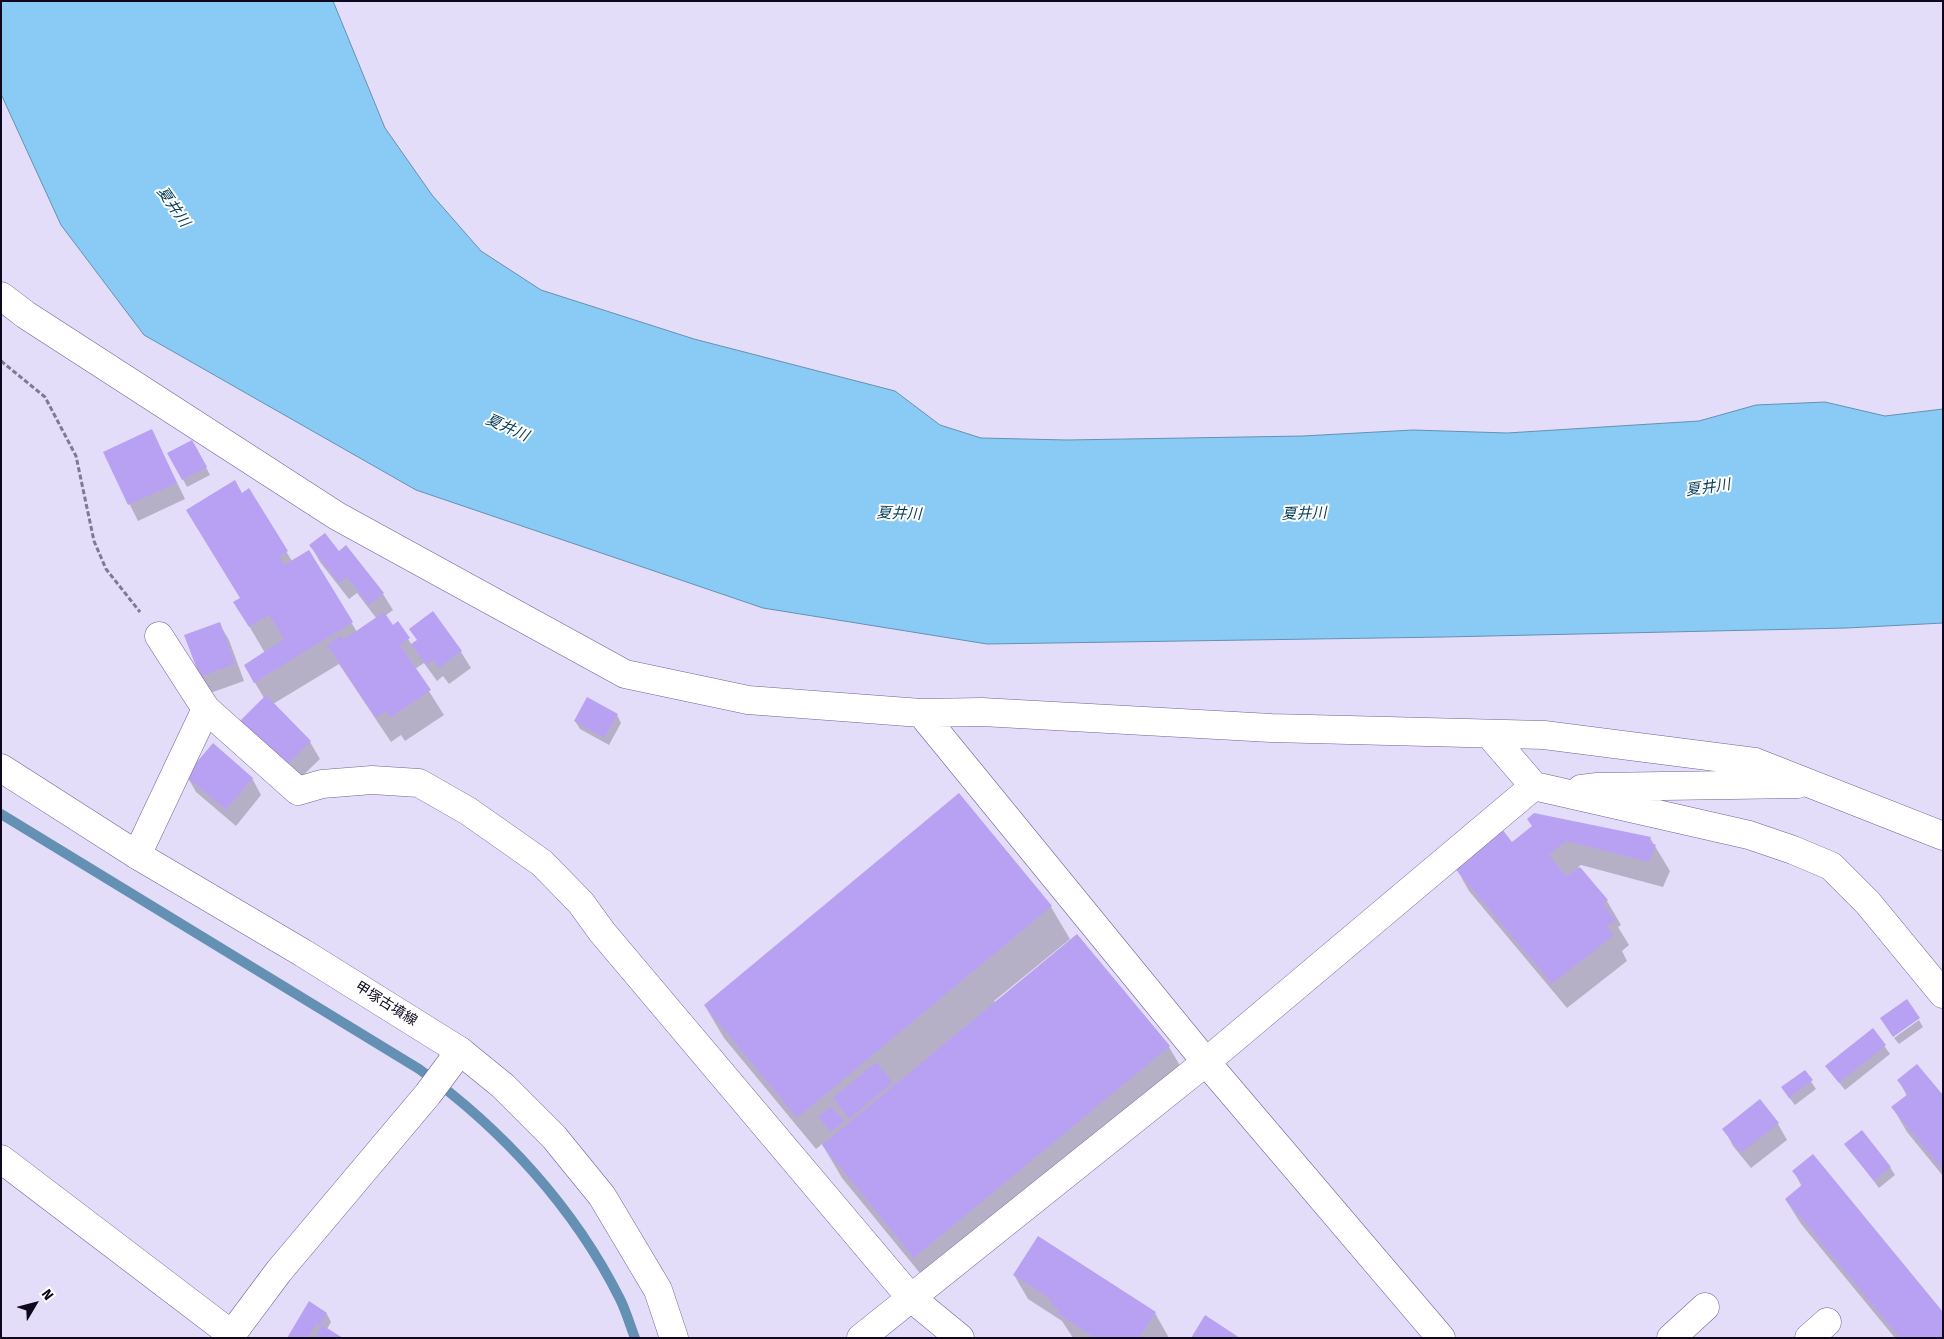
<!DOCTYPE html>
<meta charset="utf-8">
<style>
body{margin:0}
#map{position:relative;width:1944px;height:1339px;overflow:hidden;background:#e4ddf9;font-family:"Fira Sans",sans-serif}
canvas{display:block}
.frame{position:absolute;inset:0;border:2px solid #0f071e;pointer-events:none}
.north{position:absolute;left:10px;top:1279px;width:50px;height:50px;-webkit-text-stroke:4px #fff;paint-order:stroke;rotate:53deg;font-size:14px;font-weight:700;line-height:20px;text-align:center;color:#0f071e}
.north::after{content:'';display:block;margin:auto;width:18px;height:22px;background:#0f071e;clip-path:polygon(50% 0,100% 100%,50% 72%,0 100%)}
</style>
<div id="map">
<canvas width="1944" height="1339"></canvas>
<div class="frame"></div>
<div class="north">N</div>
</div>
<script>
const c = document.querySelector('canvas').getContext('2d');
c.lineJoin = 'round';
function fillPath(path, color) { c.fillStyle = color; c.fill(path, 'evenodd'); }
function stroke(path, color, width, dash) { c.strokeStyle = color; c.lineWidth = width; c.lineCap = dash ? 'butt' : 'round'; c.setLineDash(dash || []); c.stroke(path); }
function label(font, color, halo, rows, align = 'center') {
  c.font = font + ' "Fira Sans","Noto Sans JP",sans-serif'; c.lineWidth = 4; c.setLineDash([]); c.textBaseline = 'middle'; c.strokeStyle = halo; c.fillStyle = color; for (const [text, x, y, turn = 0] of rows) {
    c.save(); c.translate(x, y); c.rotate((+turn || 0) * Math.PI / 180); c.textAlign = isNaN(turn) ? turn : align; if (halo) c.strokeText(text, 0, 0); c.fillText(text, 0, 0); c.restore();
  }
}
const water = new Path2D(`
 M1 1H333L385 128 432 195 481 251 541 290 694 339 895 391 940 425 981 438 1067 440 1303 436 1413 430 1507 433 1699 421 1756 405 1825 402 1885 416 1943 409V623L1847 628 1444 637 987 644 763 608 416 490 144 335 61 225 1 94Z`);
fillPath(water, '#89cbf4');
stroke(water, '#6490b4', 1);
fillPath(new Path2D(`
 M152 431 185 499 138 521 104 453Z
 M197 449 210 475 187 487 169 453Z
 M249 490 292 561 308 551 357 632 377 619 357 593 349 599 320 562 311 546 339 553 346 547 383 594 393 610 385 616 393 626 397 623 412 645 418 641 411 629 432 613 461 652 471 668 449 684 443 676 437 681 424 663 415 669 444 715 405 741 401 735 391 742 339 664 273 704 310 742 320 759 295 783 264 698 245 666 265 653 235 602 241 599 187 511 242 495Z
 M219 623 229 640 244 681 210 693 201 677Z
 M617 715 621 723 609 745 580 729 575 721Z
 M187 776 252 778 261 795 236 826 196 792Z
 M959 795 1051 907 1070 939 994 1001 996 1003 1077 936 1169 1047 1188 1079 933 1289 842 1178 822 1144 816 1149 724 1038 705 1006Z
 M1533 827 1650 838 1670 871 1663 887 1581 865 1578 867 1607 901 1621 925 1618 927 1629 945 1622 951 1627 961 1567 1008 1469 891 1455 866 1512 844Z
 M1919 1020 1923 1027 1899 1044 1894 1038Z
 M1873 1030 1890 1054 1845 1090 1827 1067Z
 M1804 1071 1816 1089 1795 1105 1787 1095Z
 M1899 1081 1943 1097V1176L1907 1132 1893 1108 1907 1096Z
 M1778 1124 1787 1140 1751 1168 1733 1146 1724 1129Z
 M1846 1144 1890 1167 1895 1175 1879 1188Z
 M1794 1172 1943 1338H1895L1801 1224 1786 1200 1802 1187Z
 M1014 1275 1155 1313 1169 1338H1073L1062 1321 1028 1299Z
 M327 1314 331 1322 327 1329 341 1338H289Z`), '#0003');
stroke(new Path2D(`
 M1 814 419 1069C502 1129 574 1207 620 1299 626 1311 630 1325 635 1338`), '#6490b4', 10);
fillPath(new Path2D(`
 M152 429 177 483 128 505 103 452Z
 M192 440 207 467 182 480 167 453Z
 M235 480 242 493 249 488 288 551 279 557 284 565 309 550 353 622 254 683 244 665 284 639 269 615 249 627 233 602 240 598 186 510Z
 M325 533 339 551 346 545 384 593 369 605 347 577 339 583 309 545Z
 M433 611 462 651 439 668 433 660 426 665 411 644 417 640 409 629Z
 M384 612 393 625 398 621 410 638 400 645 431 690 390 718 386 711 376 718 327 645 341 635 343 640Z
 M220 622 235 664 200 677 184 635Z
 M266 695 311 741 285 767 240 721Z
 M587 697 618 714 604 738 574 721Z
 M213 743 253 778 226 810 185 776Z
 M959 793 1052 906 797 1118 704 1005Z
 M1534 813 1651 837 1649 842 1656 845 1649 862 1566 841 1549 855 1566 876 1580 867 1608 900 1603 904 1616 920 1607 927 1614 935 1552 984 1453 866 1502 829 1512 842 1532 826 1527 819Z
 M1077 934 1170 1046 914 1258 822 1145Z
 M1907 999 1920 1018 1893 1037 1880 1018Z
 M1873 1028 1886 1045 1839 1083 1825 1066Z
 M876 1062 893 1082 849 1119 833 1098Z
 M1917 1064 1943 1095V1170L1891 1107 1908 1094 1897 1080Z
 M1805 1070 1813 1080 1789 1098 1781 1087Z
 M1760 1099 1779 1123 1741 1153 1722 1129Z
 M831 1106 844 1121 831 1132 818 1117Z
 M1862 1130 1891 1167 1874 1181 1844 1144Z
 M1813 1154 1943 1312V1338H1900L1785 1199 1803 1184 1792 1171Z
 M1038 1236 1156 1312 1139 1338H1091L1092 1336 1057 1313 1059 1310 1050 1303 1052 1300 1013 1275Z
 M309 1301 327 1313 320 1326 316 1324 308 1338H287Z
 M1205 1315 1240 1338H1191Z
 M322 1325 343 1338H315Z`), '#b8a0f3');
const street = new Path2D(`
 M1 296 26 315 337 516 625 674 748 700 921 713 982 712 1271 728 1544 735 1755 762 1943 836
 M159 636 206 709 298 791 322 784 372 780 419 783 468 811 542 863 581 903 602 932 910 1297 960 1338
 M921 713 1206 1062 1441 1338
 M1489 734 1534 786
 M1581 789 1597 787 1798 784
 M137 855 206 709
 M1 1159 231 1334
 M229 1338 279 1271 428 1094 460 1051
 M861 1338 1206 1062 1534 786 1749 835 1793 850 1831 866 1868 903 1943 994
 M1671 1338 1705 1307
 M1809 1338 1827 1322`);
const secondary = new Path2D(`
 M1 768 137 855 303 953 460 1051 503 1086 554 1137 602 1196 658 1290 674 1338`);
stroke(street, '#715f9b', 29);
stroke(secondary, '#715f9b', 29);
stroke(new Path2D(`
 M1 361 45 397 76 456 94 541 106 569 140 612`), '#817993', 3, [5, 2.5]);
stroke(street, '#fff', 28);
stroke(secondary, '#fff', 28);
label('14px', '#0f071e', '#fff', [
 ["甲塚古墳線",386,1004,32]
]);
label('italic 15px', '#053d58', '#fff', [
 ["夏井川",173,207,55],
 ["夏井川",507,428,24],
 ["夏井川",1708,488,-8],
 ["夏井川",899,514,2],
 ["夏井川",1304,514,-2]
]);
</script>
